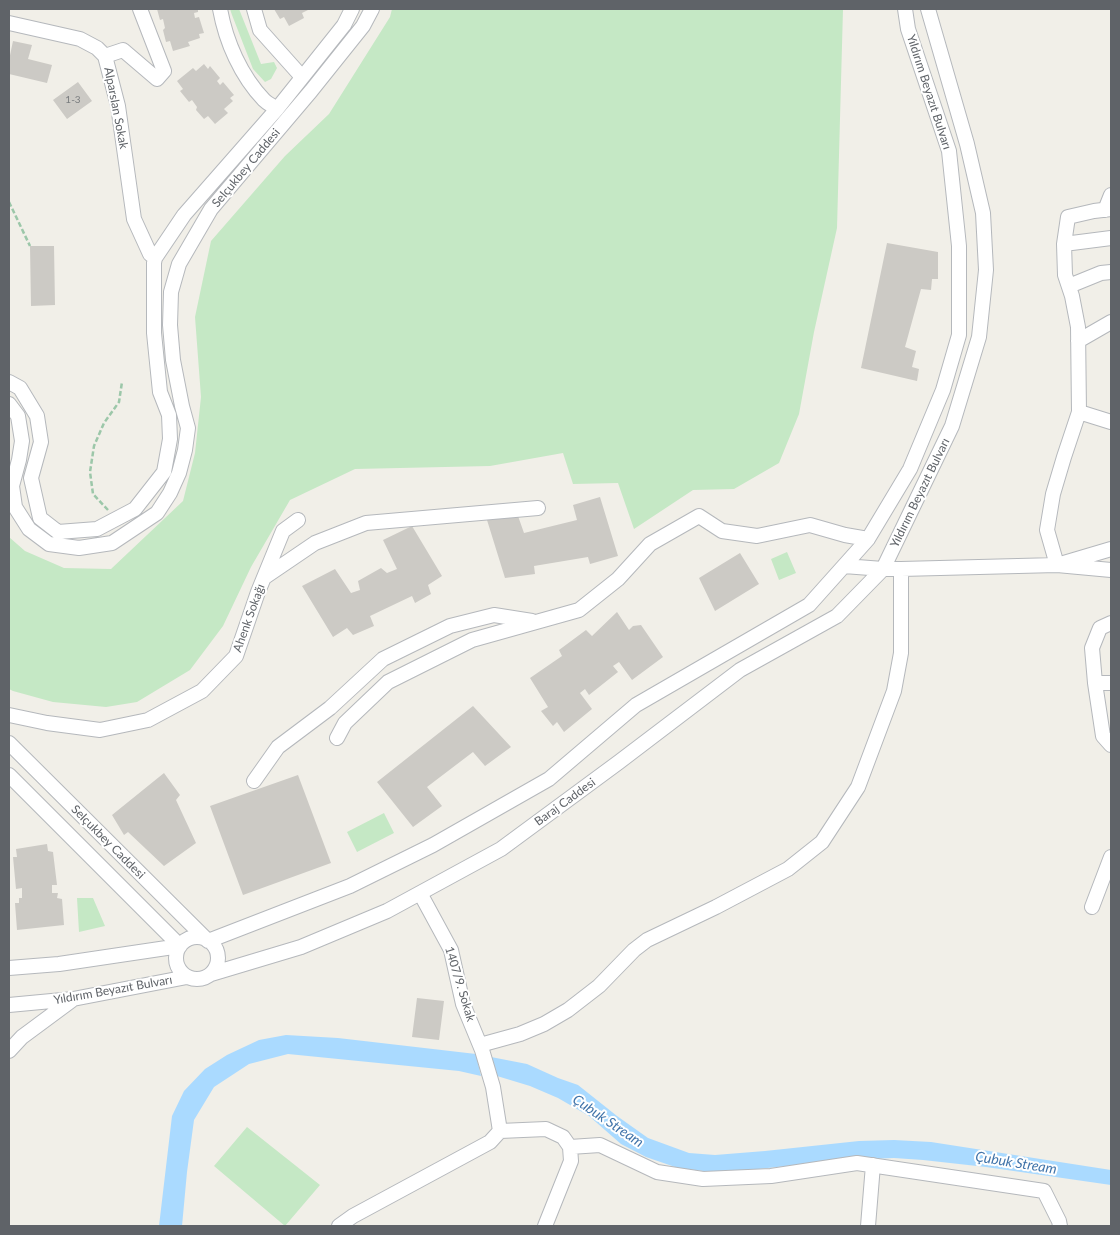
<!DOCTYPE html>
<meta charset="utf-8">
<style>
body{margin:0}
#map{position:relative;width:1120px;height:1235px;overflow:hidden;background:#f1efe8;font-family:Lato,sans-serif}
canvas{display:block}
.frame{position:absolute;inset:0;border:10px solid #5f6368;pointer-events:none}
</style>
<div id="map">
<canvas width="1120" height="1235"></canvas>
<div class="frame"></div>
</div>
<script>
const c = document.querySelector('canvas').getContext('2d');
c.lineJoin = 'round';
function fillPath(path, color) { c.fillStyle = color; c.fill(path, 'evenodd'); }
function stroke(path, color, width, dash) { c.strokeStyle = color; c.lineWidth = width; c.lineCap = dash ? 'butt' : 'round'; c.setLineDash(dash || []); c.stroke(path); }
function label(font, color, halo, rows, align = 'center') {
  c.font = font + ' Lato,sans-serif'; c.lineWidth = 4; c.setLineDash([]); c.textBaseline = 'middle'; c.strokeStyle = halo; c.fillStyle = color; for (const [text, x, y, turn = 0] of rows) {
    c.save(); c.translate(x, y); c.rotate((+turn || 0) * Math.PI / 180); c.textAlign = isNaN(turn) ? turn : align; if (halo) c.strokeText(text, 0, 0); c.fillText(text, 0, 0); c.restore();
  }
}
fillPath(new Path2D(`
 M230 9H252V10L239 9 261 64 274 62 277 68 271 79 265 82 253 69 232 15Z
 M392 9H843L837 228 814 332 799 414 779 463 734 489 693 490 634 529 618 483 573 484 563 453 490 466 355 469 290 500 251 567 223 626 190 670 137 702 106 707 53 702 13 691 9 689V537L25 551 64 568 111 569 183 501 195 453 201 397 195 317 211 241 285 156 329 114 390 17Z
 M787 552 796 573 779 580 771 559Z
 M384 813 394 833 357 852 347 832Z
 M77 898H93L105 926 79 932Z
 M247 1127 320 1185 285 1226 214 1166Z`), '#c5e8c5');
fillPath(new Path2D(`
 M286 1035 338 1038 476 1054 481 1076 459 1071 288 1054 249 1064 214 1087 194 1120 187 1172 182 1226H159L172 1116 184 1091 205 1069 227 1055 259 1040Z
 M491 1057 527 1064 558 1078 578 1085 617 1116 648 1138 689 1153 715 1155 765 1151 859 1141 894 1140 931 1142 1111 1170V1185L986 1167 923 1160 894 1158 844 1160 720 1173 678 1168 646 1157 621 1144 589 1116 558 1098 530 1086 497 1076Z`), '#aadaff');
fillPath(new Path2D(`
 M157 9H198V12L194 13 195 18 199 17 204 33 199 34 200 38 188 42 190 46 173 51 170 41 166 42 163 30 165 28 163 19 160 20Z
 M274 9H310L302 13 304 18 289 26 284 17 280 19Z
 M13 41 32 45 28 59 52 65 47 83 9 74V60Z
 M204 64 208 69 210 66 220 78 217 81 220 85 223 82 234 95 230 98 233 101 224 109 228 113 215 124 208 116 204 119 196 110 197 107 192 100 189 102 180 91 183 89 177 81 193 68 196 71Z
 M78 82 92 101 67 119 53 100Z
 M887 243 938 252V279H932L931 290 921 289 905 347 916 351 912 367 919 369 917 381 861 368Z
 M30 246H54L55 305 31 306Z
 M600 497 618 556 590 564 588 557 534 566 535 574 505 578 487 520 518 516 524 533 577 520 573 505Z
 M412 526 442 576 428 585 431 594 415 603 412 596 370 616 374 626 353 635 347 628 333 637 302 586 335 569 351 593 360 590 358 581 381 568 387 573 397 569 383 540Z
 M740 553 759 584 715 611 699 578Z
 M617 612 629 630 633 626 641 625 663 657 632 680 619 662 613 666 618 672 589 695 585 689 580 693 592 709 564 732 557 722 553 726 541 711 548 707 530 678 562 656 559 650 586 630 592 636Z
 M473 706 511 747 485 766 473 752 427 787 442 806 413 827 377 782Z
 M164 773 180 795 176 800 196 843 164 866 128 832 124 835 112 815Z
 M298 775 331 863 243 895 210 806Z
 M47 844 48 851 53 852 57 885H52V893H58L57 898 62 899 64 925 17 930 15 903H19V898H22V888L16 889 13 857H17L16 849Z
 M417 998 444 1001 439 1040 412 1037Z`), '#cccac5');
const minor = new Path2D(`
 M220 9C226 42 241 76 264 100 268 104 273 106 277 109
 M254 9 260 30 302 77
 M9 23 80 39 97 48 105 56 118 106 134 219 150 254 155 258
 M105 56 123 50 157 79 164 71 140 9
 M1111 209 1094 211 1068 217 1064 244 1065 275 1072 296 1078 327 1079 412 1064 457 1053 494 1047 530 1057 565 1111 549
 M1105 210 1111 195
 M1064 244 1111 238
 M1069 286 1101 273 1111 272
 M1078 341 1111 322
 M9 382 20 388 37 416 41 442 31 478 40 518 58 532 97 529 135 509 164 472 170 439 169 415 160 392 154 333V263L155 258 184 215 277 109 344 25 352 9
 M9 404 18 416 22 441 19 460 12 486 15 507 29 529 49 544 79 548 112 543 157 513 170 493 179 473 185 450 188 428 182 406 173 360 170 325 171 292 179 264 211 209 311 91 363 26 372 9
 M1079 412 1111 422
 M844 566 883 569H901L1057 565 1111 570
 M265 577 315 543 366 523 538 508
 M1111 623 1100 628 1092 648 1095 683 1103 736 1111 745
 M1095 683H1111
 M9 715 47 723 100 730 148 720 202 691 236 656 258 592 283 531 298 520
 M337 738 345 723 388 682 472 640 579 610 618 579 650 544 699 516 722 531 757 536 810 525 845 535 868 539
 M9 743 208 941 350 886 433 845 549 779 636 705 809 605 868 539 910 469 943 390 959 335V246L949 151 908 29 905 9
 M9 775 180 946
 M254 781 278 747 330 708 383 659 450 626 494 615 532 621
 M1092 907 1111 857
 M176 958a21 21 0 1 1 42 0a21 21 0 1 1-42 0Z
 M9 968 59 964 180 946
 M211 974 301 947 387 911 501 849 619 762 740 670 837 616 883 569 952 426 979 337 986 270 983 213 967 144 928 9
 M9 1005 73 999 187 977
 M480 1045 520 1034 544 1024 568 1010 599 986 634 950 647 940 716 907 788 869 822 842 858 787 894 691 901 653V569
 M9 1051 22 1037 72 1000
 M500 1131 546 1129 563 1137 570 1147 571 1161 545 1226
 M570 1147 600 1145 657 1172 703 1179 771 1176 857 1163 1044 1191 1059 1221 1060 1226
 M339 1226 353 1216 490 1142 500 1131 493 1087 482 1050 463 1004 451 950 420 893
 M868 1226 873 1165`);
stroke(minor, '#b5b8bc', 16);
stroke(new Path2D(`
 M9 202 30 246
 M108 510 93 494 90 472 94 446 104 423 119 402 122 382`), '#9cc7a9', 2.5, [5, 2.5]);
stroke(minor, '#fff', 14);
label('10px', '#7a7d7f', null, [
 ["1-3",73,100]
]);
label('12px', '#5f6368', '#fff', [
 ["Yıldırım Beyazıt Bulvarı",929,92,72],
 ["Alparslan Sokak",116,108,79],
 ["Selçukbey Caddesi",246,168,-50],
 ["Yıldırım Beyazıt Bulvarı",920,493,-64],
 ["Ahenk Sokağı",249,618,-70],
 ["Baraj Caddesi",565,802,-36],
 ["Selçukbey Caddesi",108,842,45],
 ["1407/9. Sokak",460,984,73],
 ["Yıldırım Beyazıt Bulvarı",113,990,-10]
]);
label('italic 14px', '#4174aa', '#fff', [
 ["Çubuk Stream",608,1121,34],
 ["Çubuk Stream",1016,1163,9]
]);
</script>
